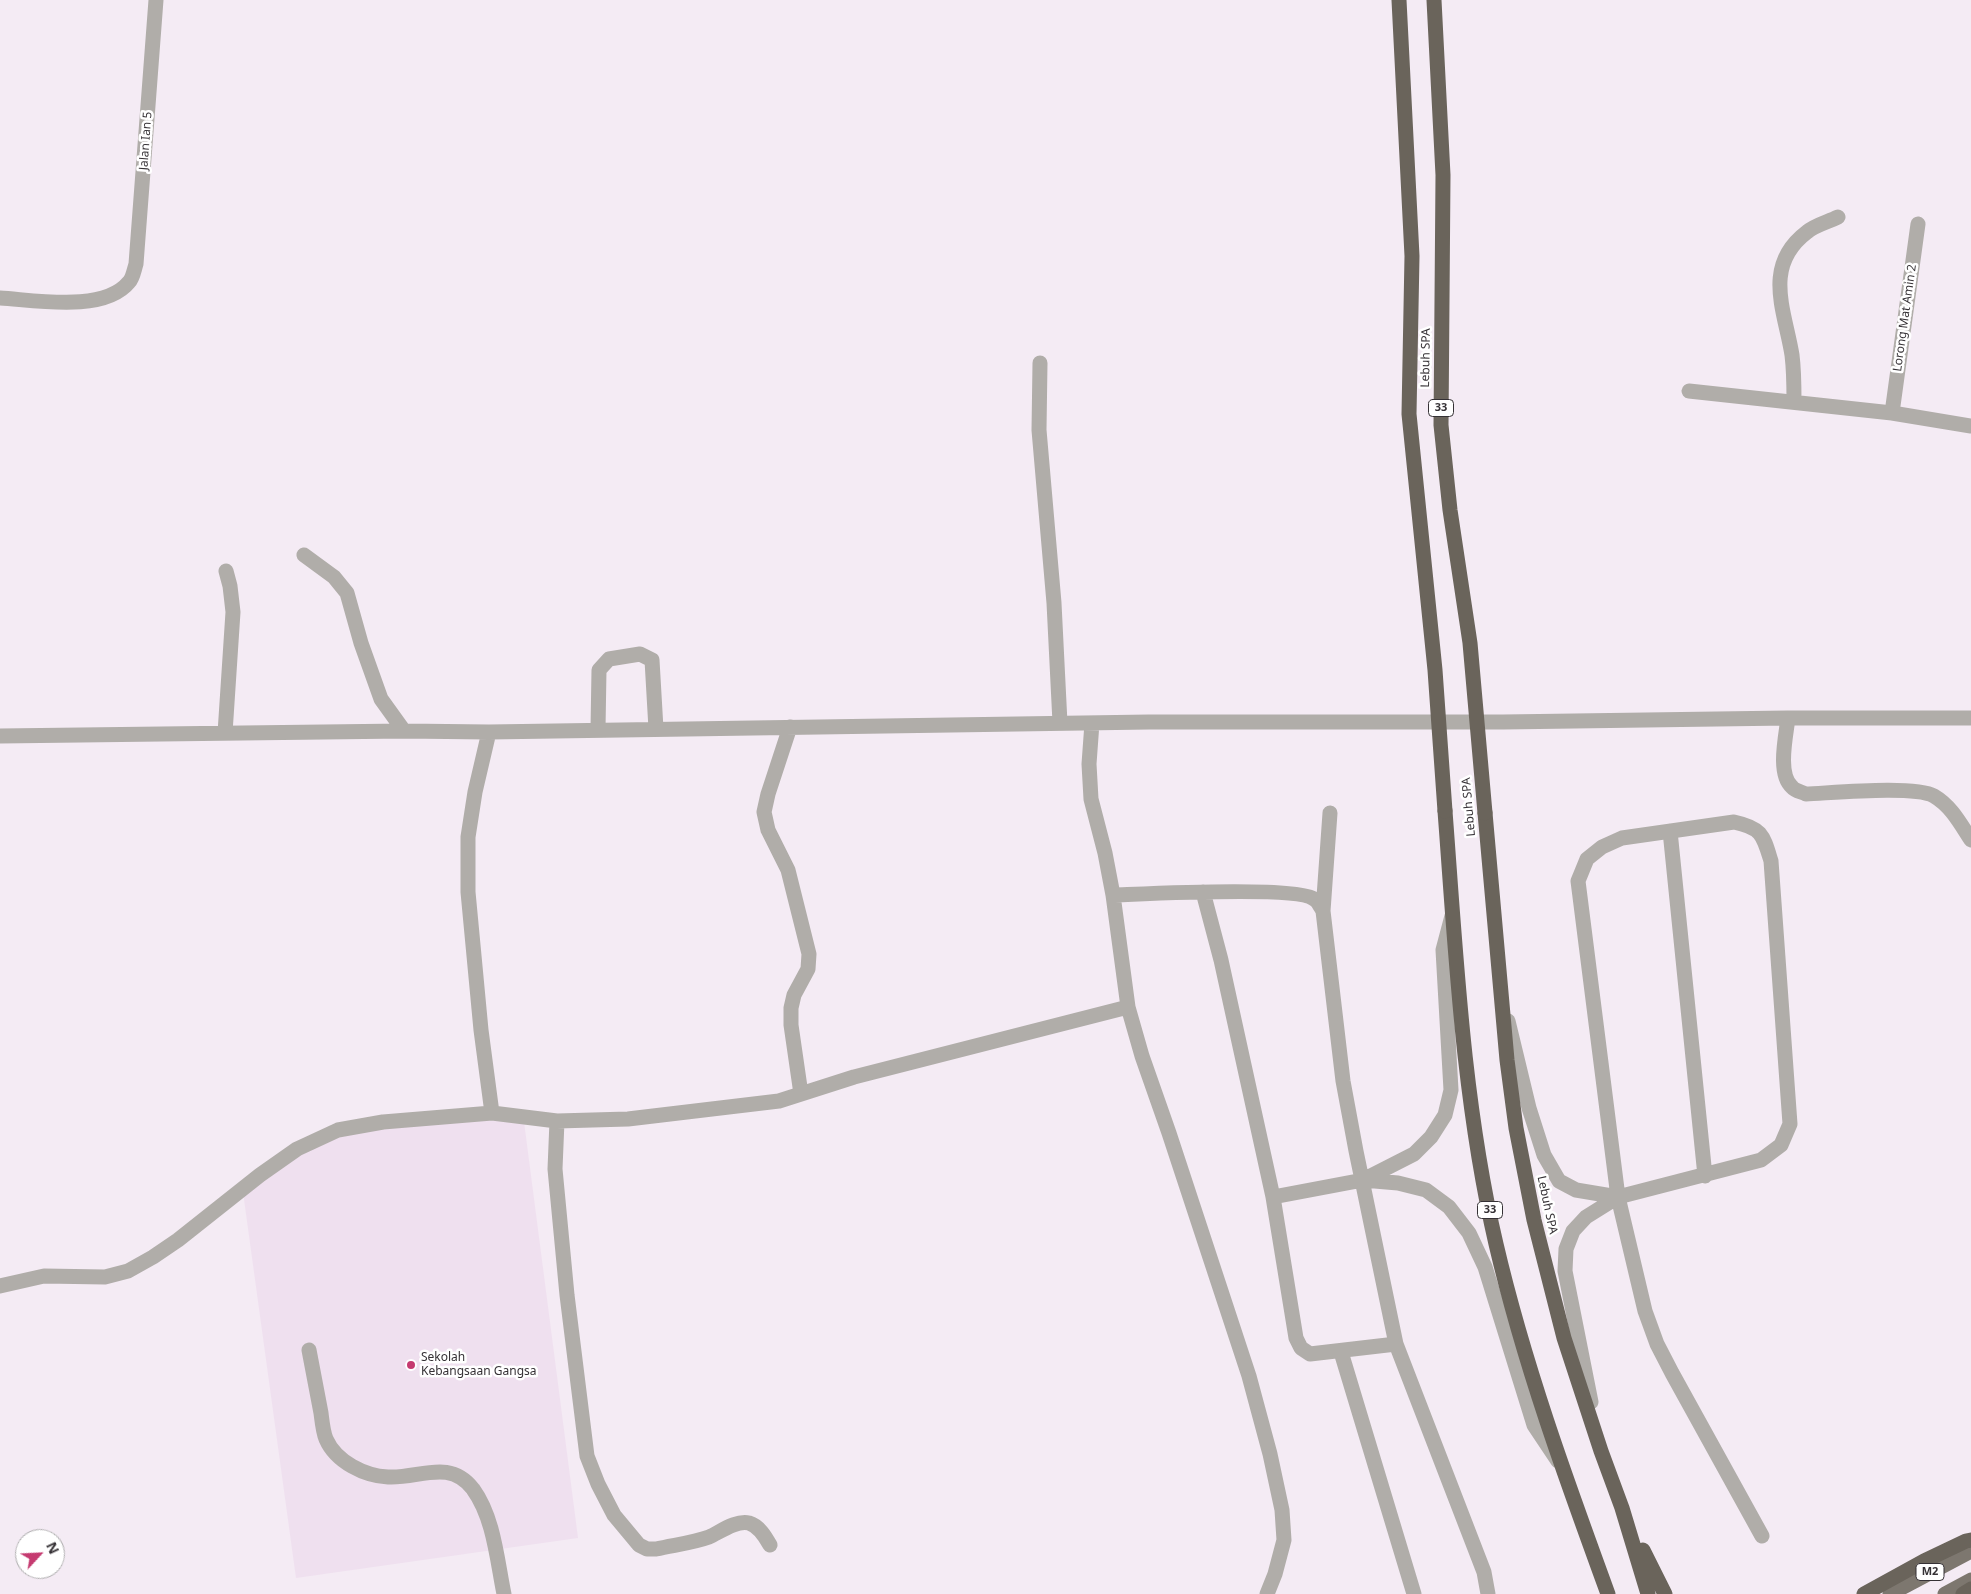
<!DOCTYPE html>
<style>
body{margin:0}
#map{position:relative;width:1971px;height:1594px;overflow:hidden;background:#f4ebf4;font-family:"Noto Sans",sans-serif}
canvas{display:block}
.north{position:absolute;left:15px;top:1529px;width:50px;height:50px;box-sizing:border-box;background:#fff;border:1px solid #aeadae;border-radius:50%;rotate:65deg;font-size:14px;font-weight:700;line-height:20px;text-align:center;color:#353135}
.north::after{content:'';display:block;margin:auto;width:18px;height:22px;background:#c53a70;clip-path:polygon(50% 0,100% 100%,50% 72%,0 100%)}
</style>
<div id="map">
<canvas width="1971" height="1594"></canvas>
<div class="north">N</div>
</div>
<script>
const c = document.querySelector('canvas').getContext('2d');
c.lineJoin = 'round';
function fillPath(path, color) { c.fillStyle = color; c.fill(path, 'evenodd'); }
function stroke(path, color, width, dash) { c.strokeStyle = color; c.lineWidth = width; c.lineCap = dash ? 'butt' : 'round'; c.setLineDash(dash || []); c.stroke(path); }
function label(font, color, halo, rows, align = 'center') {
  c.font = font + ' "Noto Sans",sans-serif'; c.lineWidth = 5; c.setLineDash([]); c.textBaseline = 'middle'; c.strokeStyle = halo; c.fillStyle = color; for (const [text, x, y, turn = 0] of rows) {
    c.save(); c.translate(x, y); c.rotate((+turn || 0) * Math.PI / 180); c.textAlign = isNaN(turn) ? turn : align; if (halo) c.strokeText(text, 0, 0); c.fillText(text, 0, 0); c.restore();
  }
}
fillPath(new Path2D(`
 M523 1114 578 1538 296 1578 243 1192 316 1135Z`), '#efe0ef');
stroke(new Path2D(`
 M0 298C35 300 104 313 129 282 133 278 134 270 136 264L156 0
 M1040 363 1039 430 1054 603 1060 723
 M1689 391 1892 413 1971 426
 M1794 401C1794 386 1794 371 1792 355 1785 311 1762 266 1807 232 1815 225 1828 222 1838 217
 M1892 413 1918 224
 M304 555 334 577 347 593 361 643 381 699 404 731
 M1788 718C1786 736 1777 774 1792 787 1795 791 1802 792 1806 794 1832 793 1915 785 1934 796 1951 806 1960 823 1971 840
 M1092 723 1089 764 1091 799 1105 853 1113 895 1128 1007 1142 1056 1169 1133 1249 1376 1270 1454 1282 1510 1284 1540 1275 1574 1267 1594
 M790 727 768 794 764 812 768 830 788 870 809 954 808 969 794 995 791 1008V1025L801 1094
 M598 729 599 670 609 659 640 654 652 660 656 729
 M489 732 475 792 468 837V892L481 1030 492 1113
 M225 733 233 612 230 586 226 571
 M0 736 404 731 489 732 1149 722H1503L1788 718H1971
 M1330 813 1323 911 1343 1081 1356 1151 1396 1344 1484 1572 1488 1594
 M1670 831 1705 1176
 M1203 892 1221 960 1273 1197 1296 1338 1301 1348 1310 1354 1396 1344
 M1113 895C1143 894 1297 886 1314 899 1318 901 1321 908 1323 911
 M1508 1021 1529 1108 1544 1155 1559 1181 1576 1190 1618 1197
 M557 1121 555 1169 567 1295 587 1456 598 1484 614 1515 639 1545 647 1549H656C673 1545 693 1543 709 1537 720 1532 736 1520 749 1523 759 1526 765 1536 770 1545
 M1363 1180 1398 1183 1426 1190 1449 1207 1469 1233 1485 1267 1534 1425 1558 1461
 M1273 1197 1363 1180 1414 1154 1431 1137 1445 1115 1451 1090 1443 950 1452 916
 M0 1286 44 1276 105 1277 128 1271 153 1257 178 1240 260 1175 297 1149 338 1130 383 1122 492 1113 557 1121 628 1119 779 1101 854 1077 1128 1007
 M309 1350C313 1371 317 1392 321 1413 322 1421 323 1432 326 1439 336 1462 365 1476 388 1477 419 1479 449 1458 473 1489 494 1518 497 1560 504 1594
 M1341 1352 1414 1594
 M1591 1402 1565 1271 1566 1249 1573 1231 1586 1217 1618 1197 1761 1160 1781 1145 1790 1124 1771 861C1763 835 1762 828 1734 822L1622 838 1602 847 1587 859 1578 881 1618 1197 1645 1311 1657 1344 1672 1373 1762 1536`), '#b0ada9', 15);
stroke(new Path2D(`
 M1890 1594 1971 1551
 M1945 1594 1971 1580`), '#7d776f', 15);
stroke(new Path2D(`
 M1445 811C1456 956 1463 1102 1496 1244 1524 1364 1566 1479 1608 1594
 M1485 813 1507 1060 1516 1128 1534 1220 1564 1338 1601 1451 1622 1508 1648 1594
 M1643 1550 1665 1594
 M1864 1594 1924 1561 1966 1541 1971 1540
 M1963 1594 1971 1589`), '#6a645b', 15);
stroke(new Path2D(`
 M1399 0 1412 256 1409 414 1435 670 1445 811
 M1434 0 1443 175 1441 425 1450 510 1470 643 1485 813`), '#6a645b', 15);
for (const [x, y, r, color] of [
 [411,1365,5,"#c53a70"]
]) { const dot = new Path2D(); dot.arc(x, y, r, 0, 2 * Math.PI); c.fillStyle = color; c.fill(dot); stroke(dot, '#fff', 2); }
for (const [x, y, w] of [
 [1441,408,25],
 [1490,1210,25],
 [1930,1572,28]
]) { const box = new Path2D(); box.roundRect(x - w / 2, y - 8.5, w, 17, 4); c.fillStyle = '#fff'; c.fill(box); stroke(box, '#353135', 1); }
label('bold 11px', '#353135', null, [
 ["33",1441,408],
 ["33",1490,1210],
 ["M2",1930,1572]
]);
label('12px', '#353135', '#fff', [
 ["Jalan Ian 5",146,141,-86],
 ["Lorong Mat Amin 2",1905,318,-82],
 ["Lebuh SPA",1426,358,-89],
 ["Lebuh SPA",1469,807,-95],
 ["Lebuh SPA",1547,1205,78]
]);
label('12px', '#353135', '#fff', [
 ["Sekolah",421,1358],
 ["Kebangsaan Gangsa",421,1372]
], 'left');
</script>
